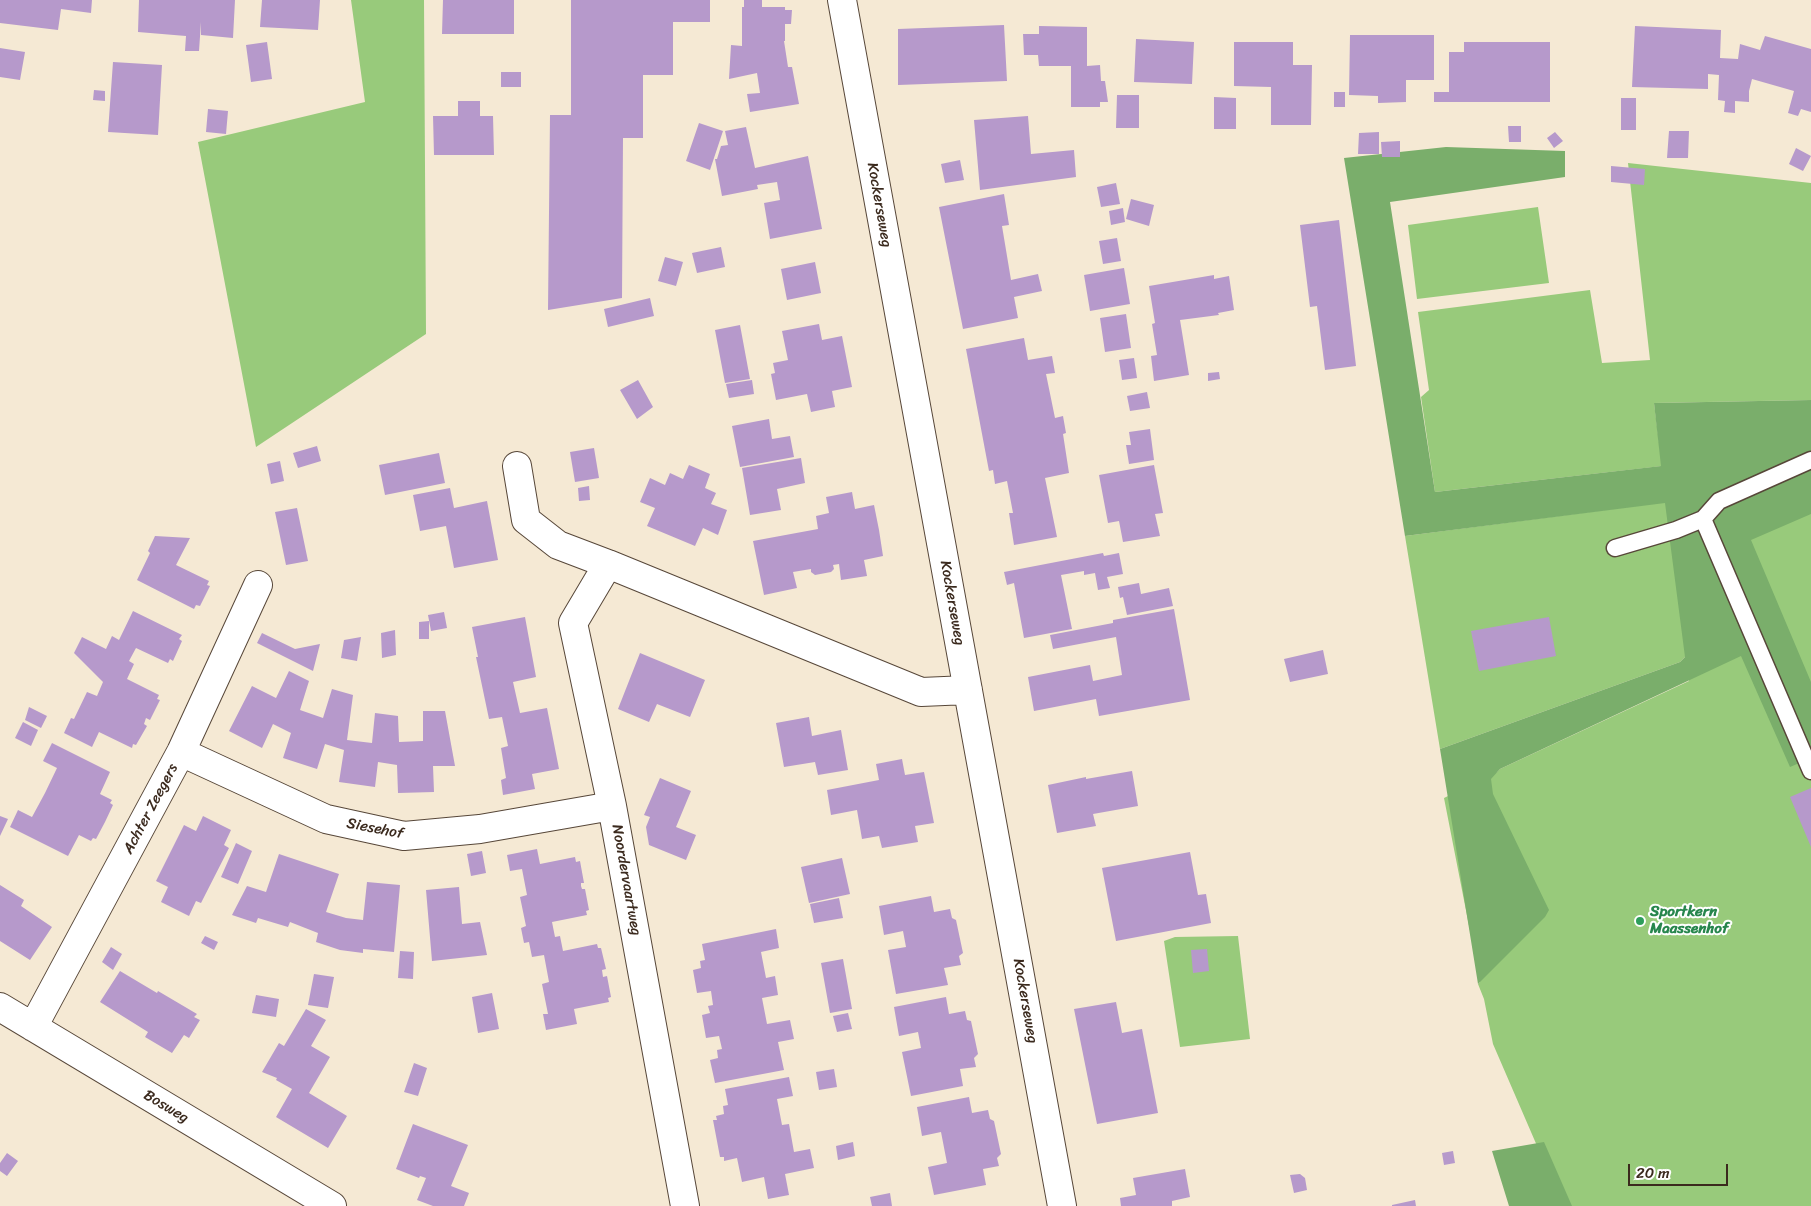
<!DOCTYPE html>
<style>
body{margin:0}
#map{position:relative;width:1811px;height:1206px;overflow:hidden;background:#f5e9d4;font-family:Sriracha,sans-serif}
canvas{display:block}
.scale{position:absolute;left:1628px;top:1164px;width:100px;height:22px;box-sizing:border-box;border:2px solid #3b2a1e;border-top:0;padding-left:6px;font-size:15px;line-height:18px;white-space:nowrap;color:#3b2a1e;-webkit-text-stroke:4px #fff;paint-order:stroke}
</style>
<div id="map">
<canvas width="1811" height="1206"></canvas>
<div class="scale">20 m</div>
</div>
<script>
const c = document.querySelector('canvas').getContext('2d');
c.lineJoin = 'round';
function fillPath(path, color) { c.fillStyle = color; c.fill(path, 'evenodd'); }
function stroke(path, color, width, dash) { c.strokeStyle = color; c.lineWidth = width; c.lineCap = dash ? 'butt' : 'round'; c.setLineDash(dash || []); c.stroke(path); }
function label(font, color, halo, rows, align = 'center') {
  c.font = font + ' Sriracha,sans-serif'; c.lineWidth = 4; c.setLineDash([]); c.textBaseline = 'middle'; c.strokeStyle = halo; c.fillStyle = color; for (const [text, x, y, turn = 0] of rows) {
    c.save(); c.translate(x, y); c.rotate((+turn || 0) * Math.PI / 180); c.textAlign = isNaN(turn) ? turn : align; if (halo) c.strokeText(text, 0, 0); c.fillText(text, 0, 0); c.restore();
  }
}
fillPath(new Path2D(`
 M351 0H424L426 334 256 447 198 142 365 102Z
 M1628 163 1811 183V400L1654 403 1662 466 1435 492 1421 397 1429 390 1418 312 1590 290 1602 363 1650 360Z
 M1538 207 1549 283 1417 299 1408 225Z
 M1811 440V1206H1563L1493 1044 1484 999 1478 984 1480 982 1444 798 1497 772 1500 769 1689 681 1685 657 1680 662 1440 749 1405 536 1666 502Z
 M1238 936 1250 1039 1180 1047 1164 941 1175 937Z`), '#98ca7b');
fillPath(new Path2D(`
 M1446 147 1565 151V177L1390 202 1435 492 1661 466 1654 403 1811 400V514L1751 540 1811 682V758L1790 767 1741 656 1500 769 1491 779 1493 794 1549 910 1545 917 1478 984 1440 749 1680 662 1685 657 1665 503 1405 536 1344 158Z
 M1544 1142 1572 1206H1509L1492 1151Z`), '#7aae6b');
fillPath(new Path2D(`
 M0 0H92L91 13 61 9 58 30 0 23Z
 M139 0H235L233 38 201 35V22L199 51H185L186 36 138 32Z
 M262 0H320L318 30 260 27Z
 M443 0H514V34H442Z
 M571 0H710V22H673V75H643V138H623L622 298 548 310 550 115H571Z
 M744 0H762V7H785V10H792L791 24H785V41H784L788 67H792L799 104 750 112 747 94 760 93 757 73 729 79 731 45 742 46V7H744Z
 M1004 25 1007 81 898 85V29Z
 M1039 26 1087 27V66L1100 65 1101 81H1105L1108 102H1100V107H1071V66H1039L1038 55H1024L1023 34H1039Z
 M1635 26 1721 30 1720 58 1738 59 1740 44 1760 50 1765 36 1811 49V112L1801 109 1798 116 1788 113 1794 91 1752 79 1749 91V102L1735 101V113L1724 112 1725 101 1718 100 1719 75 1708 74V89L1632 87Z
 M1350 35H1434V80H1406V102L1378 103V96L1349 95Z
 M1136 39 1194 42 1192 84 1134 82Z
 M267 42 272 79 251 82 246 45Z
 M1234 42H1293V65H1312L1311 125H1271V87L1234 86Z
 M1464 42H1550V102H1434V92H1449V52H1464Z
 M0 48 25 52 20 80 0 77Z
 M113 62 162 65 158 135 108 132Z
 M501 72H521V87H501Z
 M94 90 105 91V101L93 100Z
 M1334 92H1345V107H1334Z
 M1117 95H1139V128H1116Z
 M1214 97 1236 98V129H1214Z
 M1621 98H1636V130H1621Z
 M458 101H480V116H493L494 155H434L433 116H458Z
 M208 109 228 111 226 134 206 132Z
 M1028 116 1031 154 1074 150 1076 177 980 190 974 120Z
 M699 123 723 131 710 170 686 161Z
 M1508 126H1521V142H1509Z
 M746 127 755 168 808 156 822 229 770 239 764 203 780 200 777 182 757 185 758 189 722 196 715 159H717L721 146 728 145 725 131Z
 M1669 131H1689L1688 158H1667Z
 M1379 132V154H1358L1359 133Z
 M1555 132 1563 141 1554 148 1547 138Z
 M1400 141V157H1382L1381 142Z
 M1796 148 1811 156 1803 171 1789 164Z
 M960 160 964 180 945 183 941 164Z
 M1611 166 1645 169 1644 185 1611 182Z
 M1116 183 1120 204 1101 207 1097 187Z
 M1004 194 1009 225 1002 226 1011 280 1038 274 1042 291 1014 297 1018 318 963 329 939 207Z
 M1131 199 1154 205 1149 226 1126 219Z
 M1123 208 1125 222 1111 225 1109 211Z
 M1339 220 1356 366 1325 370 1317 306 1310 307 1300 225Z
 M1117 238 1121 261 1103 264 1099 241Z
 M721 247 725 267 697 273 692 253Z
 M665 257 683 262 676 286 658 281Z
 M815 262 821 293 787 300 781 269Z
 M1124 268 1130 304 1090 311 1084 275Z
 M1214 275V279L1229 276 1234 310 1218 313 1219 315 1180 320 1189 375 1154 381 1151 356 1157 355 1152 324 1155 323 1149 286Z
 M650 298 654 316 608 327 604 309Z
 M1126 314 1131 348 1105 352 1100 318Z
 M819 324 822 340 842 336 852 387 832 391 835 407 811 412 807 394 776 400 771 374 775 373 773 363 788 360 782 331Z
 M740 325 750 379 725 383 715 330Z
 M1024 338 1028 360 1052 356 1055 373 1046 374 1055 418 1063 416 1066 433 1063 434 1069 473 1045 478 1057 537 1014 545 1009 513H1013L1007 481 995 484 993 470 989 471 966 349Z
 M1134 358 1137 378 1122 380 1119 360Z
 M1219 372 1220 379 1208 381V373Z
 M638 380 653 407 637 419 620 390Z
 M752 380 754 394 729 398 726 384Z
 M1147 392 1150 408 1130 411 1127 396Z
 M769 419 772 439 790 436 794 457 740 467 732 426Z
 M1150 429 1154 460 1129 464 1126 445H1131L1129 432Z
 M317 446 321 461 298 468 293 453Z
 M594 448 599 478 575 482 570 452Z
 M439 453 445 483 385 495 379 465Z
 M801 458 805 483 777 489 781 510 750 515 742 468Z
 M280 461 284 481 271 484 267 464Z
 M689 465 710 474 705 488 716 493 711 504 727 510 718 535 703 528 695 546 647 526 655 508 640 502 650 478 665 485 670 473 683 479Z
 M1154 465 1163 513 1155 514 1160 536 1123 542 1119 521 1108 523 1099 475Z
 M589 486 590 500 579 501 578 488Z
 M450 488 454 508 487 501 498 560 454 568 446 526 420 531 413 495Z
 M852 492 855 509 874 505 879 530 883 556 864 560 867 576 841 580 839 564 833 565 834 569 831 572 815 575 811 572V569L793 572 797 588 764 595 753 541 818 529 816 516 829 513 826 497Z
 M297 508 308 561 286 565 275 512Z
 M155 536 190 538 176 565 209 581 207 585 210 586 200 606 196 605 194 609 137 580 150 553 148 551Z
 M1103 553 1104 556 1119 553 1123 574 1107 577 1110 588 1098 590 1095 573 1084 575V571L1061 575 1072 629 1024 638 1014 583 1007 585 1004 572Z
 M1139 583 1141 594 1169 588 1173 606 1127 615 1123 597 1120 598 1118 587Z
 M1174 609 1190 700 1099 716 1096 699 1034 711 1028 677 1090 665 1093 681 1122 675 1116 637 1053 649 1050 635 1113 623V620Z
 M133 611 182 635 179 639 182 641 173 661 170 659 168 663 136 648 129 661 134 664 127 679 159 695 157 699 160 700 150 720 146 718 144 724 147 726 136 745 133 744 132 748 99 732 92 747 64 733 71 718 74 719 87 692 97 696 103 682 74 653 82 637 106 649 112 636 119 640Z
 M444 612 447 628 431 631 428 615Z
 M525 617 536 677 513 682 520 713 547 708 559 769 532 774 535 789 503 795 501 780 506 778 501 748 508 746 502 717 489 719 476 657H478L472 627Z
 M1549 617 1556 656 1479 671 1471 631Z
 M429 621V639H419V622Z
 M395 630 396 655 382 658 381 633Z
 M262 633 295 649 320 644 313 671 257 643Z
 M361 637 357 661 341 658 344 640Z
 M1323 650 1328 674 1290 682 1284 659Z
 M640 653 705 680 690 717 657 704 649 722 618 709Z
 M289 671 309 681 300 710 323 718 332 689 353 695 347 740 372 743 375 713 398 716 399 742 423 741V711H445L455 766H433L434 792 398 793 397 765 378 762 375 787 339 782 344 750 325 744 317 769 283 758 291 733 273 724 262 748 229 731 252 686 276 698Z
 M29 707 47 716 41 728 25 720Z
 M809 717 812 736 841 730 848 770 818 775 815 762 784 767 776 723Z
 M23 722 38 730 31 746 15 738Z
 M52 743 110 772 100 794 112 800 110 803 113 805 105 822 96 839 93 838 91 841 79 835 68 856 10 827 18 810 32 817 45 793 57 768 43 761Z
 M902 759 905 775 924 772 934 823 915 826 918 842 882 848 879 836 862 839 857 810 831 815 827 790 879 780 876 764Z
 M1132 771 1138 806 1093 814 1096 826 1057 833 1048 785 1086 777V779Z
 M660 778 691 791 676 827 696 835 686 860 649 845 646 827 650 817 644 815Z
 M1811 788V847L1790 797Z
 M0 816 8 819 0 836Z
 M203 816 231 830 224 845 229 848 201 903 196 901 189 916 161 902 168 887 156 881 184 825 196 831Z
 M236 843 252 851 238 884 221 877Z
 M537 849 540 864 575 857 576 862 580 861 584 883H581V886L582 889H585L589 910 586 911 587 915 552 922 555 937 560 936 563 951 597 944 598 948H601L606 969 602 970 603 977 607 976 611 997 608 998 609 1002 574 1009 577 1024 546 1030 543 1014H548L542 984 549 982 544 955 532 957 529 942 524 943 521 928 526 926 520 897 527 895 522 869 510 871 507 855Z
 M482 851 486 873 471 876 467 854Z
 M1190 852 1198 895 1206 894 1211 923 1116 941 1102 868Z
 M279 854 339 874 326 912 346 918 363 920 367 882 400 885 394 952 363 949V953L340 950 316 942 318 933 290 922 288 927 258 918 256 923 232 915 247 886 266 892Z
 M842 858 850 894 809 903 801 867Z
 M0 885 24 900 21 906 52 927 30 960 0 941Z
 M459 887 462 924 480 922 487 955 432 961 426 890Z
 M931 896 934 912 950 909 952 918 956 920 963 953 959 956 961 965 944 968 948 985 896 994 888 950 906 947 903 931 884 935 879 906Z
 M839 898 843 918 814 923 810 904Z
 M776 929 779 948 761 952 766 978 775 976 778 995 762 998 767 1024 790 1020 794 1039 778 1042 784 1070 715 1083 710 1060 718 1058 717 1050 722 1049 719 1036 706 1038 702 1015 710 1013 708 1006 713 1005 711 991 697 993 693 970 701 968 700 961 705 960 702 944Z
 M205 936 218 942 214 950 201 943Z
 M111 947 122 954 113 970 102 962Z
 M1207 949 1209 971 1193 973 1191 950Z
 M400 951 414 952 413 979 398 978Z
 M843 959 852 1009 830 1013 821 963Z
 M120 971 157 993 158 991 197 1014 194 1017 200 1020 189 1038 184 1035 172 1053 145 1037 148 1032 100 1002Z
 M314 974 334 977 328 1008 308 1005Z
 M492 993 499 1029 478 1033 472 997Z
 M256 995 279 999 276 1017 252 1013Z
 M946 997 949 1014 965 1011 967 1020 971 1021 978 1054 974 1058 976 1067 960 1069 963 1086 911 1096 902 1052 921 1048 918 1032 899 1036 894 1007Z
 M1116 1002 1122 1033 1142 1029 1158 1113 1097 1124 1074 1009Z
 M306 1009 326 1020 311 1046 330 1057 309 1093 347 1116 328 1148 276 1117 292 1089 276 1080 277 1078 262 1072 279 1043 284 1046Z
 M848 1013 852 1029 837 1032 833 1016Z
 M414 1063 427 1068 418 1096 404 1092Z
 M834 1069 837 1087 819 1090 816 1072Z
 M789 1077 793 1096 777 1099 782 1125 789 1124 794 1152 810 1149 814 1168 785 1174 789 1195 768 1199 764 1177 742 1182 737 1158 724 1161V1157H720L713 1120H717L716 1116 724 1114 723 1106 728 1105 725 1089Z
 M969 1097 972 1113 988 1110 990 1119 994 1121 1001 1154 997 1158 999 1166 983 1169 986 1185 934 1195 928 1167 947 1163 941 1132 922 1136 917 1107Z
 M413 1124 468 1145 451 1186 469 1193 464 1206H433L417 1200 426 1178 420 1176 419 1178 396 1169Z
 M853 1142 855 1156 838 1160 836 1146Z
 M1453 1151 1455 1163 1444 1165 1442 1153Z
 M7 1153 18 1161 7 1176 0 1171V1163Z
 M1185 1169 1190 1197 1172 1201V1206H1121L1120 1198 1136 1195 1133 1178Z
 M1300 1174 1305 1178 1307 1190 1294 1193 1290 1175Z
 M890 1193 892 1206H872L870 1197Z
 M1415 1200 1416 1206H1392V1205Z`), '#b699cb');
const service = new Path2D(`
 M1811 460 1719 501 1703 519 1811 771
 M1615 548 1676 530 1703 519`);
const minor = new Path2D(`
 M842 0 1062 1206
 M517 466 526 520 558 545 608 564 921 692 968 690
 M608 564 573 623 612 806 685 1206
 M181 752 326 819 404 836 480 829 612 806
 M0 1007 332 1206
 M33 1027 181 752 258 585`);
stroke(service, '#574739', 19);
stroke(minor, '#574739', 30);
stroke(service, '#fff', 16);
stroke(minor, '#fff', 28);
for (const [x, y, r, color] of [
 [1640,921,5,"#2e9e5b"]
]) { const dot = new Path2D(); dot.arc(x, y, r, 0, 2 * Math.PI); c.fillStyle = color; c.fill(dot); stroke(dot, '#fff', 2); }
label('15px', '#3b2a1e', '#fff', [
 ["Kockerseweg",879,205,80],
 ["Kockerseweg",952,603,80],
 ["Achter Zeegers",151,809,-62],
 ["Siesehof",375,829,11],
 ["Noordervaartweg",626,880,80],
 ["Kockerseweg",1025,1001,80],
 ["Bosweg",166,1107,31]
]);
label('bold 15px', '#27864d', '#fff', [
 ["Sportkern",1650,912],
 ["Maassenhof",1650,929]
], 'left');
</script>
